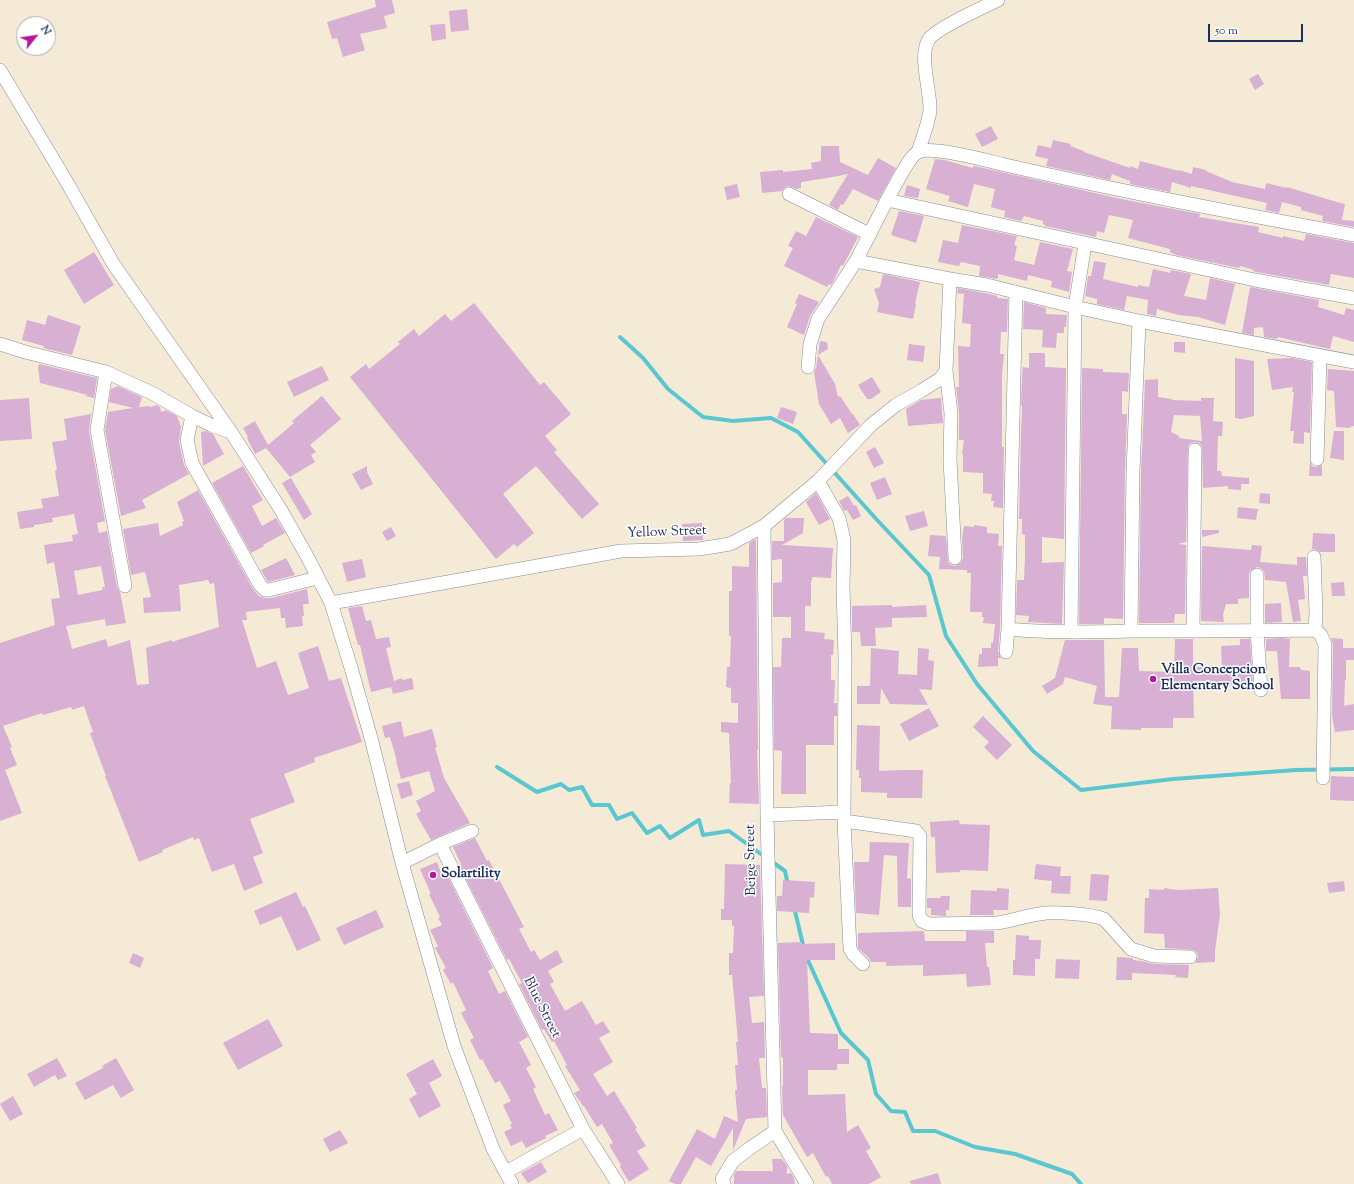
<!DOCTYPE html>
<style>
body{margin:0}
#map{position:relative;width:1354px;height:1184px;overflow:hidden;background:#f4ead6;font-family:"Sorts Mill Goudy",serif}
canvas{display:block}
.north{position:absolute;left:16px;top:16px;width:40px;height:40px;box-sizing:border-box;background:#fff;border:1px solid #a4acbf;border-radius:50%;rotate:60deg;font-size:11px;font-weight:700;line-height:16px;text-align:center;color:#1b2f5e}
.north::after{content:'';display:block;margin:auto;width:14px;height:18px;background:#b5179e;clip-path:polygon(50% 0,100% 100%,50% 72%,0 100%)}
.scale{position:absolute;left:1208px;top:24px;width:95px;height:18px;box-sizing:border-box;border:2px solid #1b2f5e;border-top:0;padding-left:5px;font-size:12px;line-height:14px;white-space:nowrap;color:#1b2f5e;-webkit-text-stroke:3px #fff;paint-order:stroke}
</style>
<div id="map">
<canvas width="1354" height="1184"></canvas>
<div class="north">N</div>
<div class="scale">50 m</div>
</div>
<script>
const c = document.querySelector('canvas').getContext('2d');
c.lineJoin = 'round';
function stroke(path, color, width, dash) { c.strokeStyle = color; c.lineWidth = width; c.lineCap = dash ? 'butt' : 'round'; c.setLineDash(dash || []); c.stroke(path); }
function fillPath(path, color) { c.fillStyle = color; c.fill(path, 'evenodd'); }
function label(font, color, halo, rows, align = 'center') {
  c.font = font + ' "Sorts Mill Goudy",serif'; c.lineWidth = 3; c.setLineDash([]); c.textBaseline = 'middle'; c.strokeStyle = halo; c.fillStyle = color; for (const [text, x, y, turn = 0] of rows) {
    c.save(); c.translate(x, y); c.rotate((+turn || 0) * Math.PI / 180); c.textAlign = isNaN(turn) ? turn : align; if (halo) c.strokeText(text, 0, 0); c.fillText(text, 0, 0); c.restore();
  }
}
stroke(new Path2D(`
 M620 337 643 358 668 389 703 417 733 421 771 418 798 432 878 521 929 575 946 636 977 684 1033 751 1081 790 1173 779 1296 770 1354 769
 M497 767 537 792 561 784 569 790 582 787 592 805H609L617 819 632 813 647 833 660 826 670 838 699 820 703 835 729 831 765 857
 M771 861 785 871 788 885
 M794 907 804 949
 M806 956 841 1033 868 1060 876 1094 891 1111 905 1112 913 1131H935L975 1147 1015 1154 1072 1174 1081 1184`), '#5ac7d0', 4);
fillPath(new Path2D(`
 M375 0H392L395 13 384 16 387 28 360 34 365 50 343 57 337 38 332 39 327 22 376 7Z
 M467 9 469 30 451 32 449 11Z
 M445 24 446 39 432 41 430 25Z
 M1258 74 1264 84 1255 90 1249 79Z
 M991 126 998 139 982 147 975 134Z
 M1053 140 1071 144 1070 146 1084 151V152L1130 168V166L1138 169 1140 161 1179 171V170L1192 174 1193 167 1206 170V171L1232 182 1265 189 1266 183 1287 188V187L1337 202 1345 204 1342 220 1354 221V227L1322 221 1323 216 1301 210V207L1282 202 1279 213 1265 210 1267 203 1191 186V188L1172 182 1170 192 1130 184V181L1112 174 1110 180 1046 166 1048 159 1035 156 1038 145 1051 148Z
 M821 146H839L840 162 868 175 878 158 896 168 878 201 853 189 843 205 841 204 838 210 829 205 848 174 827 178 801 182V188L797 189 788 186 784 188 782 191 762 193 760 172 783 170V172L812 169 811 163 821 161Z
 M935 159 944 160 973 168V166L979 167 1126 200 1200 214 1199 217 1259 227 1258 232 1283 238V236L1304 241 1306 234 1354 243V278L1331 274 1329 285 1257 272 1253 271 1254 270 1240 266 1239 268 1176 255 1170 252V249L1128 238 1133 220 1109 215 1104 233 1097 231 1096 237 1045 226V225L1043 224V221L1024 216 1021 221 1004 217 1005 211 991 207 995 189 974 184 968 207 948 201 950 196 926 189Z
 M737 184 740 197 727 200 724 187Z
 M907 185 920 189 918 198 904 196Z
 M899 211 924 216 916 243 891 235Z
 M816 217 858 237 843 266 841 265 833 282 831 285 829 284 827 287 784 266 793 248 788 246 796 231 806 236Z
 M962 225 1017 236 1014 245 1017 246 1014 260 1034 265 1040 242 1073 249 1067 271 1072 272 1069 292 1051 287 1052 281 1028 275 1027 281 998 274V279L979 276 980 266 961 262 959 266 938 262 943 240 958 243Z
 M94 252 114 285 84 304 64 270Z
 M1094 261 1106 263 1103 279 1138 287V285L1149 287 1153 269 1170 273 1171 270 1191 274 1184 296 1206 300 1210 278 1235 284 1225 325 1198 317 1179 315 1157 309 1156 316 1147 314 1148 300 1127 296 1124 310 1097 304V299L1085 296 1088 276H1091Z
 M883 274 920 282 915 303 916 304 913 319 877 312 879 303 874 289 880 287Z
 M1250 287 1319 300 1318 307 1344 315 1346 308 1354 310V342L1333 336 1330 349 1278 337 1277 339 1264 337 1263 327 1254 328V335L1242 333Z
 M958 288 985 293 997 296V298L1008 299 1007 332H1001L1000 354H1004L1002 374V447H1004L1003 508 993 507 994 501H991L992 494 983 493V473L963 472V454H962L964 440H959V412L956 387H959L958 346 970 347 971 324 962 323 964 294 957 293Z
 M799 294 819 302 810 316 804 335 787 327 797 304 795 303Z
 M1024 302 1046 308V314L1067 315 1066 327H1064V333H1057L1056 348 1042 347 1043 330 1023 329Z
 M474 303 540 385 544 382 571 414 545 436 557 450 554 452 599 504 582 519 536 466 503 494 534 533 517 547 514 544 496 559 350 377 366 364 369 369 400 344 398 342 414 329 419 336 445 314 451 321Z
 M48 315 81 326 72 355 43 348 44 346 22 340 27 320 45 325Z
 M820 341 827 342 828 349 818 355 835 384 838 397 840 396 852 414H853L860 425 848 433 840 418 831 424 819 404 814 372 816 368Z
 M1174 342H1185V353L1174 352Z
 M909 344 925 346 923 362 907 360Z
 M1029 353H1045V367L1066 368 1064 539 1042 537V563L1064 562 1062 624 1028 622 1029 616 1016 615 1017 580H1024L1025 558V535L1022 534V519H1019L1021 433 1022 410V405H1021L1022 375 1023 367 1029 368Z
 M1235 358 1254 361V416L1241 419 1235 418Z
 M1292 358 1312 362 1310 433 1304 432V444L1293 443 1294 431H1290L1294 392H1292L1293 387 1272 390 1267 359Z
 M39 364 97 378 94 398 85 396 88 395 40 383 38 368Z
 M322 366 329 380 294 397 287 382Z
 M1082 368 1103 369V372L1129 373 1128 392 1122 391V414H1127L1125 472 1123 619 1104 618V624H1079Z
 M1328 369 1354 371V426L1350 427V428L1336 427 1334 391 1327 390Z
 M872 377 881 392 871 399H867L858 385Z
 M1158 379V397L1172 399V400L1201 401V398H1214L1213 421 1223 422 1222 436H1218L1217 471H1221L1222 476 1249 478V484H1241V490L1228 489V486L1203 488 1202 446 1199 443 1195 442 1191 443 1188 446 1186 542 1178 544 1186 545 1185 614H1175L1174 623H1139L1141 472 1145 380ZM1174 415 1200 416 1202 441 1179 438V436L1171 432Z
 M118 386 142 397 139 407 149 406 150 407 157 405 160 407 161 412 166 410 177 416 181 427 179 442 184 465 189 474 142 500 146 508 121 516 105 430 108 412 133 408 109 402 111 389Z
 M322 396 341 419 310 445 316 452 311 455 315 462 290 477 266 448 255 454 247 438 248 437 243 428 255 421 268 445 294 423 292 421Z
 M29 398 32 439 0 441V400Z
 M941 398 943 423 908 426 906 409 921 400Z
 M781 407 797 412 793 424 777 418Z
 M91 414 89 431 105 521 97 523 99 533 107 531 117 587 120 592 126 623 106 626 105 619 66 626 72 649 106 639 108 647 130 640 137 685 149 684 146 648 172 640V642L219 627 214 583 210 584 208 580 179 585 181 611 144 613 143 598 151 597 145 572 131 575 123 529 158 523 160 536 183 525 182 522 184 521 177 502 198 490 253 589 259 596 265 598H271L307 589 309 604H303L304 616H302L303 626 286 628 285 618H281L280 608 246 612 247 620H242L257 668 276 661 288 695 309 688 298 653 318 646 329 681 341 678 362 742 314 758 315 762 284 774 295 802 250 819 263 853 253 857 263 883 244 891 234 864 212 872 199 838 194 840 193 837 162 850 163 852 139 862 105 776H106L90 733 93 732 84 706 72 710 71 707 43 715 42 713 3 726 12 747 10 748 17 765 5 770 22 813 0 821V643L55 625 51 599 60 598 54 562 47 564 44 545 73 541 72 535 78 534 74 514 52 518 53 522 34 525V527L20 529 17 512 43 508 41 499 59 496 55 471 57 470 52 442 67 440 64 419ZM101 566 105 587H102L103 590 78 595 74 571Z
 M206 431 213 434 224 454 203 466 201 432Z
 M1334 431H1344V460L1330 458Z
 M875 447 884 463 874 468 866 452Z
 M1310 462 1312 466 1316 467 1322 465V476H1309Z
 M243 466 263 500 252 506 262 526 276 518 285 533 263 545 264 546 251 553 212 483Z
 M367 466V472L373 484 361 490 352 474Z
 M885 477 892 494 877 500 870 483Z
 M291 478 312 514 304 520 282 483Z
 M816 493 830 519 819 525 806 502Z
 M1260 493 1270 494V504L1259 503Z
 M848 496 854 506 856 505 861 516 853 520 847 510 851 508 844 511 839 501Z
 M1238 507 1258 509 1256 520 1237 518Z
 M924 511 928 526 910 531 905 516Z
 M786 518H804L803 533 782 545 833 548 831 578 812 577V581H811V606H805V631L825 633 824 639 834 640 833 655H831V680H835L834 703H837V716H834V745H806V794H781L782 751 774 750 773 667H781L782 638H791V617H773V583L782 582V559L772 560V541H784V520Z
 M702 523 703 540 683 541 682 524Z
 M974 525 987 527V533L999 534 998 546H1002L1000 629 998 651 1001 658H998V666L978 667 979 654H982V648H991V643H993L995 624 983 623 984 617H982V612H970L971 573H967V570L939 569 940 557 928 556 930 535 946 536 948 562 951 565 955 566 960 564 963 558 962 537 964 526 974 527Z
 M391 527 396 536 387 541 382 532Z
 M1202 530H1219V533L1202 537Z
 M1313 533 1335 534V552H1320L1317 550 1312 549Z
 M754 540H756L758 750H757L759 804 729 803 730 783H731L729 733 721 732V722L738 723V703H731V688L726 687 727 667H730L731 636H729V591H732V566L749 567V543Z
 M1252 545 1262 546 1260 562 1297 565V557H1306L1307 576H1303L1305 599 1298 600 1301 621 1293 622 1286 582 1265 580 1264 571 1261 568 1257 567 1250 571 1249 575V598L1238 599V604H1226L1223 615 1224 622 1201 621 1202 546 1251 550Z
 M286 558 295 575 268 582 261 570Z
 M362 559 366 577 347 582 342 563Z
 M1344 582 1345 596H1332L1331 583Z
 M1281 603 1282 622 1265 623V604Z
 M892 605V607L926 605 927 617 892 618V627L875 628 876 646H861L860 632H852V606Z
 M362 606 366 621 371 620 376 639 389 637 391 647 386 648 394 681 402 678V680L412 678 414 689 393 694 391 687 371 692 360 645H358L348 608Z
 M1282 638 1290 639 1289 667H1300L1301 670 1310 671V699H1281L1277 651H1266V639Z
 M1331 638 1343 639V648H1354V660H1346V680H1345L1344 706 1354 704V730L1335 732 1332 715 1333 645Z
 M1175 639H1193V667H1222L1221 646 1240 645V639H1250L1253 686 1214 685 1215 681H1193L1194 718H1173V728H1141V730L1111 729 1112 706 1093 704 1097 686 1065 677 1063 684 1047 694 1042 686 1055 678 1065 640H1104L1105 697H1119L1122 648H1138L1139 671 1174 672Z
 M871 648 899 651 898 674 917 675 918 648 929 649 928 660 934 661 932 690 919 689 928 705 890 704 881 688 880 704H857V686H870Z
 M929 708 939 726 909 741 900 724Z
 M983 716 1012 745 997 760 984 747 989 742 973 727Z
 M401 721 404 737 432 729 437 747H435L444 778 470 823 431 840 416 814 421 811 416 801 435 791 429 771 401 779 396 761H397L390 737 385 738 382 726Z
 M857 725 880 726 879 771 902 770H923L922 798H887V793L861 792V778H859V770H856Z
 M1331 776 1354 777V801L1330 800Z
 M409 781 413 795 401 799 397 784Z
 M959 820 960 824 990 825 988 871 960 870V872L936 873 935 837H931L930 822Z
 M475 838 487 861 489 860 524 927 519 929 531 952 534 950 540 960 557 950 563 962 548 971 554 982 550 984 565 1011 582 1001 596 1025 603 1021 610 1032 599 1038 613 1062 593 1074 607 1096 614 1091 637 1128 635 1129 646 1146 637 1151 649 1169 629 1182 620 1167 621 1165 609 1145 613 1143 602 1124 597 1127 584 1106H583L574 1093 580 1090 565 1066 567 1065 554 1041 552 1042 544 1029 542 1030 519 984 522 983 509 959 507 960 459 865 461 864 453 847Z
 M870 842 909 843 907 878 911 879V907H898L897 856 884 855 879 915 856 913 854 862H869Z
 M437 862 441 873 445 871 493 968 488 971 499 994 505 991 528 1037 519 1042 531 1065 526 1068 536 1087 533 1089 545 1115 549 1113 558 1130 545 1136 546 1138 526 1148 522 1141 511 1146 504 1132 512 1128 510 1125 512 1124 503 1105 511 1101 500 1081 495 1083 482 1059 480 1060 470 1040 474 1038 461 1013 466 1010 453 982 451 984 443 970 446 968 435 948 438 946 430 930 442 925 438 918 440 917 429 894H431L420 869Z
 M725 864 760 865 764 996 749 997 752 1023 764 1022 765 1058H759L762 1088H766L767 1117 746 1119 733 1150V1128L711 1166 696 1157 681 1184H675L669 1181 697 1129 715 1139 724 1116 738 1122 735 1090H737L735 1065H738L736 1042H738L732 975H729V953H733L734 926H732V920H721V909H724Z
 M1036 864 1061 867 1060 876H1071L1070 894 1051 893 1052 881 1034 879Z
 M1091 874 1109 875 1107 901 1089 900Z
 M783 880 815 882 814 898 810 897 809 913 777 911V896H782Z
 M1344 881 1345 891 1329 893 1327 883Z
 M997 888 1009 889 1008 910H993L994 915H970L971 890 997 891Z
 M1164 888 1177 890 1218 888 1220 915 1215 951V962L1195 963 1198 957 1197 953 1194 950 1165 948 1164 934 1144 933 1145 898H1149V889L1164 890Z
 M296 892 303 907 305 906 321 940 297 951 281 916 260 925 254 911Z
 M941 896H950L949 910H946V916L931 915V908H927V898H940Z
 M376 910 384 927 344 945 336 928Z
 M924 931 925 941H966V931H994V943H985L987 967H989L991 985 967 987 966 974 923 976V965L886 966V962H871L869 958 858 948V933Z
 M1016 935 1029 936V940H1041L1040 959H1035V976L1013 975V960H1015Z
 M802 942V944L835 943V960H807L810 1033 838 1034V1049H849V1064H837V1070H808V1095L845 1094 847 1132 858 1125 871 1148 866 1151 881 1177 869 1184H832L828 1176 826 1177 813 1153 807 1157 783 1115V1116L782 1086H783V1058L781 1057 778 943Z
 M133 953 144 958 140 968 129 963Z
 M1117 957 1131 958H1133V960L1141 961 1154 964 1189 965 1188 978 1175 977 1176 975 1132 973V980H1116Z
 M1056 959 1080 960 1079 979 1055 978Z
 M268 1019 283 1046 238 1070 223 1043Z
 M57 1058 67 1076 58 1080 55 1075 34 1087 27 1074Z
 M116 1058 134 1090 121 1098 113 1085 85 1100 75 1083 103 1068 102 1066Z
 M433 1059 442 1076 429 1083 441 1106 419 1118 409 1099 417 1094 406 1074Z
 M13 1096 23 1114 10 1121 0 1104Z
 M340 1130 348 1143 330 1152 323 1139Z
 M772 1159H782L787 1166V1174L791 1173 794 1178 795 1184H734V1175L736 1171H773Z
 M541 1162 547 1172 528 1183 521 1173Z
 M938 1173 941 1184H911L910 1181Z`), '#d7b0d3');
const minor = new Path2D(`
 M0 70 65 179 114 265 231 432 281 510 308 558 331 603 352 671 371 738 402 863 454 1046 493 1149 512 1184
 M918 152C922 139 928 125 930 111 931 91 918 56 929 39 937 28 984 7 998 0
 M789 194 869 234
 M887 200C893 190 909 156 918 152 932 146 985 160 1001 164 1118 191 1236 213 1354 235
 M950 279 987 285 1075 307 1139 321 1354 362
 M0 344 25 352 106 372 152 393 192 416 211 425 231 432
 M808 367 810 344 818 319 856 261
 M106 372 97 430 125 586
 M192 416 187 440 192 463 260 585 265 590H269L317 578
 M1317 459 1320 357
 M818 481 839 518 844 540 843 586 845 658 844 821 850 949 853 954 863 964
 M764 526 767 815 775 1131 807 1184
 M1314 557 1316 612 1315 630
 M955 558 950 459 951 413 946 371 950 279 856 261 887 200 1255 280 1354 298
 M1257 575V631L1261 690
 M331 603 621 551 699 549 730 544 764 526 818 481 871 425 896 405 921 391 940 379 946 371
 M1008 629C1050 633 1091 632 1133 631 1193 631 1254 631 1315 630L1321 635 1325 645 1323 778
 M1131 631 1133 472 1139 321
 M1193 631 1195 450
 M1071 632 1075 307 1085 244
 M1006 652 1008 629 1016 292
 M767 815 844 812
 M844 821 916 831 920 836 919 915 922 921 929 924 997 923C1011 921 1025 916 1039 914 1054 911 1091 914 1104 919L1131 949 1154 956 1190 957
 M440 844 583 1129 618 1184
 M402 863 440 844 472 831
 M506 1172 583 1129
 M724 1184 722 1179 733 1161 750 1148 775 1131`);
stroke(minor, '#888c9a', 14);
stroke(minor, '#fff', 13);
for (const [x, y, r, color] of [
 [1153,679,4,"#b5179e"],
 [433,875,4,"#b5179e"]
]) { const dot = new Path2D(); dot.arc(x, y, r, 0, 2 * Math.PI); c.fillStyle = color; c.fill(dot); stroke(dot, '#fff', 1.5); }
label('14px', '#1b2f5e', '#fff', [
 ["Yellow Street",667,533,-2],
 ["Beige Street",752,860,-91],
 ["Blue Street",541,1008,63]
]);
label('bold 14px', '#1b2f5e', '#fff', [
 ["Villa Concepcion",1161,671],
 ["Elementary School",1161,687],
 ["Solartility",441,875]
], 'left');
</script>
